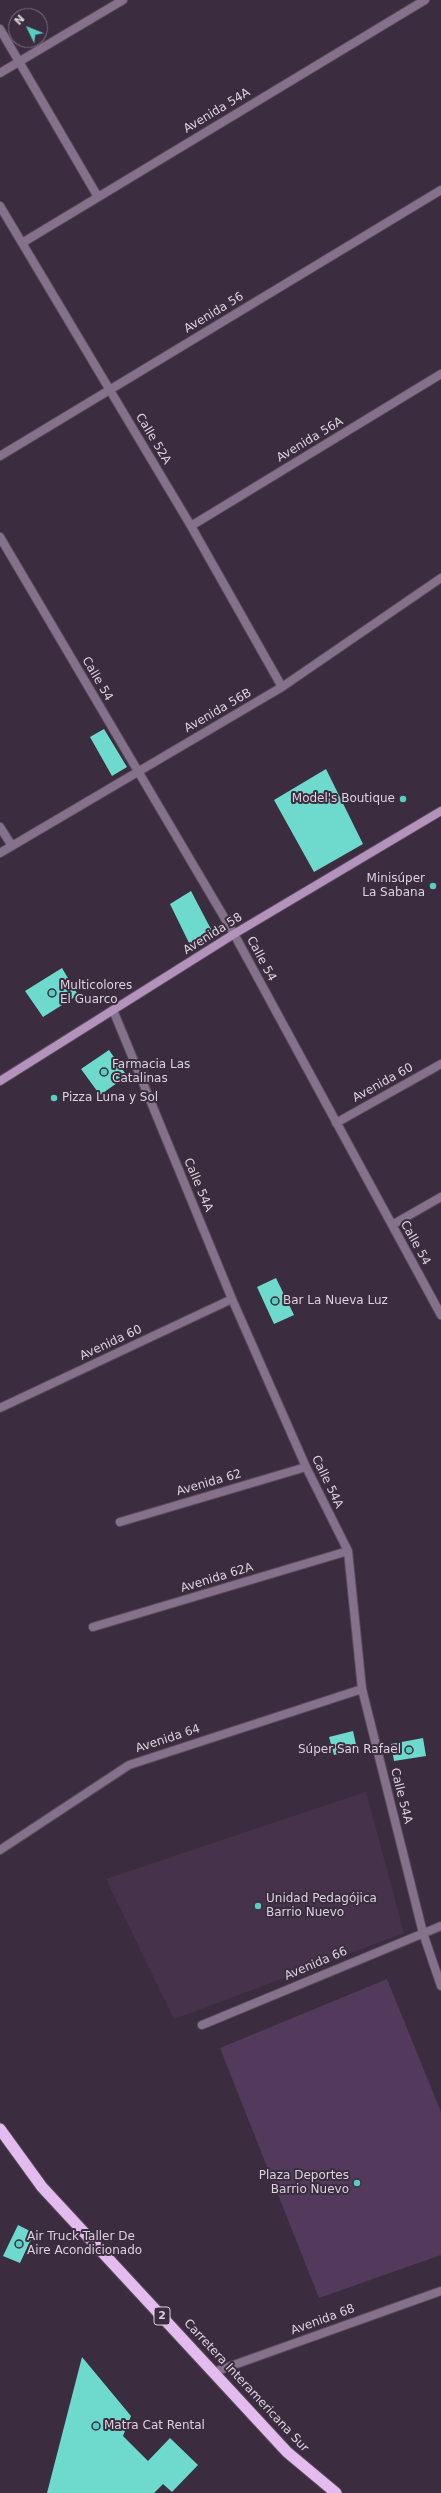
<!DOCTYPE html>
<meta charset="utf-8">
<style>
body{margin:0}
#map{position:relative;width:441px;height:2493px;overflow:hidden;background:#3b2d3f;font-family:"DejaVu Sans",sans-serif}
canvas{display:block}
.north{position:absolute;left:8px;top:8px;width:40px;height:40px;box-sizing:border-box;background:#3b2d3f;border:1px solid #7b6f7f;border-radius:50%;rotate:313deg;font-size:11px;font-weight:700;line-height:16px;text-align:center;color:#dbd2de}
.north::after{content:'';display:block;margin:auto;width:14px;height:18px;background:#57cec1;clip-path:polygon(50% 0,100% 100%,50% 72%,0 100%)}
</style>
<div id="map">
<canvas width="441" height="2493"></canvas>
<div class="north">N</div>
</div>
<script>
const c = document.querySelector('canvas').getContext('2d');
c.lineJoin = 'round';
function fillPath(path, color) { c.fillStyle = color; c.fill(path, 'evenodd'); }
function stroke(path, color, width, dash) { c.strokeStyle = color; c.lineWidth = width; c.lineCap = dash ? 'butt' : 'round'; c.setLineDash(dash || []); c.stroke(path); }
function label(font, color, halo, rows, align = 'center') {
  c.font = font + ' "DejaVu Sans",sans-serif'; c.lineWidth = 4; c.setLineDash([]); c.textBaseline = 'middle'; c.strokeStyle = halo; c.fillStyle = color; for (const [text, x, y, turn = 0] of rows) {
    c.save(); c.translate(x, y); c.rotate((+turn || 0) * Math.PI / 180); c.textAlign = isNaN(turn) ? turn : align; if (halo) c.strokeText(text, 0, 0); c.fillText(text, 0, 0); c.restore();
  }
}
fillPath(new Path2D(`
 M366 1792 404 1933 174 2019 106 1879Z`), '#46334b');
fillPath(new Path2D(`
 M387 1979 441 2112V2255L319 2298 220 2048Z`), '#53395b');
fillPath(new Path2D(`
 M104 729 127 767 112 776 90 737Z
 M326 769 363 844 314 872 274 800Z
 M191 891 213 933 191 947 170 904Z
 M62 968 78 995 43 1017 25 991Z
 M109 1050 127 1076 100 1095 81 1069Z
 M276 1278 294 1315 274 1324 257 1287Z
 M353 1731 357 1749 334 1755 329 1737Z
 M423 1738 426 1756 394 1761 391 1744Z
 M18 2225 34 2233 20 2263 3 2256Z
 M82 2357 131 2416 123 2436 148 2461 170 2438 198 2465 172 2492 163 2484 154 2493H47Z`), '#6edace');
const minor = new Path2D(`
 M0 29 98 197
 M0 73 123 0
 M0 206 191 526 282 687
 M22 243 425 0
 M0 456 441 190
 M191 526 441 374
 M0 537 234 934 441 1315
 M0 827 12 846
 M0 853 282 687 441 578
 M113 1010 232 1299 306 1467 348 1551 362 1689 423 1933 441 1986
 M336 1123 441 1064
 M392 1225 441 1197
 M0 1408 232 1299
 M120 1522 306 1467
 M93 1627 348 1551
 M0 1850 129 1765 362 1689
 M202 2025 441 1926
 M214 2372 441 2291`);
const secondary = new Path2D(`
 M0 1081 234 934 441 811`);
const trunk = new Path2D(`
 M0 2129 42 2187 287 2452 336 2493`);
stroke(minor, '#584b5c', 10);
stroke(secondary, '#584b5c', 10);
stroke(trunk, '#584b5c', 13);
stroke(minor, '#85718b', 8);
stroke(secondary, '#b393bc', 8);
stroke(trunk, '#e4bbef', 11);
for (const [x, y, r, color] of [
 [403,799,4,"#57cec1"],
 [433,886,4,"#57cec1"],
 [52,993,4,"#57cec1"],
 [104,1072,4,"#57cec1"],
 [54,1098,4,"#57cec1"],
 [275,1301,4,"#57cec1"],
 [409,1750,4,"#57cec1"],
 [258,1906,4,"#57cec1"],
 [357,2183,4,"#57cec1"],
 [19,2244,4,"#57cec1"],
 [96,2426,4,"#57cec1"]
]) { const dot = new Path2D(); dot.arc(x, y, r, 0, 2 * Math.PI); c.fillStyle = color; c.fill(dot); stroke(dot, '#3b2d3f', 1.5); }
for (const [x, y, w] of [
 [162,2316,16]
]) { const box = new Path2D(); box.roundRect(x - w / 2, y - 9, w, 18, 3); c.fillStyle = '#3b2d3f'; c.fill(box); stroke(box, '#dbd2de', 1); }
label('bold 11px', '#dbd2de', null, [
 ["2",162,2316]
]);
label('12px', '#dbd2de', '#3b2d3f', [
 ["Avenida 54A",217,111,-31],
 ["Avenida 56",214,313,-31],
 ["Calle 52A",153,439,59],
 ["Avenida 56A",310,440,-31],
 ["Calle 54",97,679,60],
 ["Avenida 56B",218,711,-30],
 ["Avenida 58",213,934,-32],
 ["Calle 54",261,959,62],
 ["Avenida 60",383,1083,-29],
 ["Calle 54A",198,1185,67],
 ["Calle 54",415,1243,61],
 ["Avenida 60",111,1343,-25],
 ["Calle 54A",327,1482,64],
 ["Avenida 62",209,1483,-16],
 ["Avenida 62A",217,1578,-17],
 ["Avenida 64",168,1739,-18],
 ["Calle 54A",401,1796,76],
 ["Avenida 66",316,1964,-23],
 ["Avenida 68",323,2320,-20],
 ["Carretera Interamericana Sur",246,2386,47]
]);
label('12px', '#dbd2de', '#3b2d3f', [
 ["Model's Boutique",395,799,"right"],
 ["Minisúper",425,879,"right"],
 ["La Sabana",425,893,"right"],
 ["Multicolores",60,986],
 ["El Guarco",60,1000],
 ["Farmacia Las",112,1065],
 ["Catalinas",112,1079],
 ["Pizza Luna y Sol",62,1098],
 ["Bar La Nueva Luz",283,1301],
 ["Súper San Rafael",401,1750,"right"],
 ["Unidad Pedagójica",266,1899],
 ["Barrio Nuevo",266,1913],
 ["Plaza Deportes",349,2176,"right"],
 ["Barrio Nuevo",349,2190,"right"],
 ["Air Truck Taller De",27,2237],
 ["Aire Acondicionado",27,2251],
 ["Matra Cat Rental",104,2426]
], 'left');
</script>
